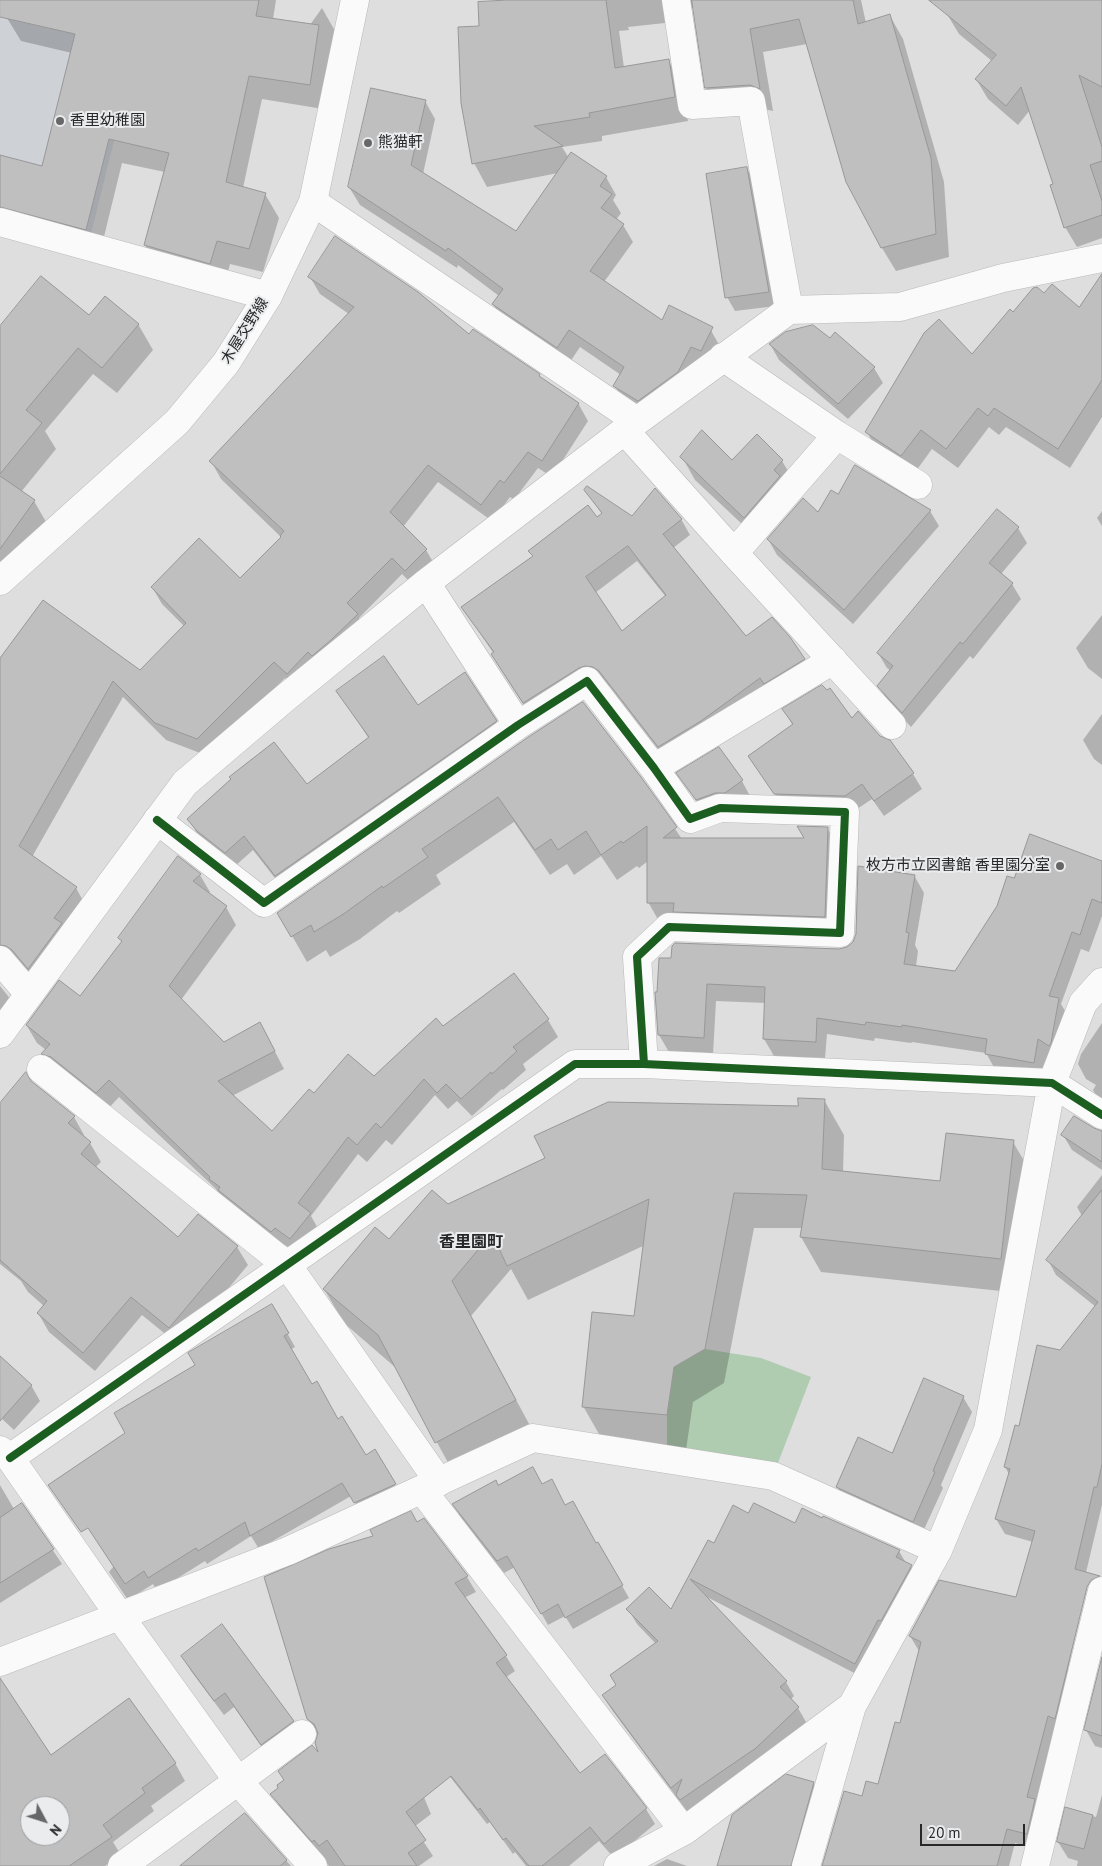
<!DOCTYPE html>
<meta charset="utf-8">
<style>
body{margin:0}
#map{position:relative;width:1102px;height:1866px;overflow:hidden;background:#dededf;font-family:"PT Sans",sans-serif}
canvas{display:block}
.north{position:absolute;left:20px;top:1796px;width:50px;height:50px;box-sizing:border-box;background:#eaeced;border:1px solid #9c9d9e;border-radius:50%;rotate:130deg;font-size:14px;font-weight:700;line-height:20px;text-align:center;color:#272728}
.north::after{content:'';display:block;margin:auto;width:18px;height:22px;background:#676768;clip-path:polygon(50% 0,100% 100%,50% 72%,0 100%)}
.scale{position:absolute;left:920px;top:1824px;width:105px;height:22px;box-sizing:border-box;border:2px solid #272728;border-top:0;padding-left:6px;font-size:15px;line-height:18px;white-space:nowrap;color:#272728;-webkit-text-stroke:4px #eaeced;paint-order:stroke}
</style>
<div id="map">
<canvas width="1102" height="1866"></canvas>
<div class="north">N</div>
<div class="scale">20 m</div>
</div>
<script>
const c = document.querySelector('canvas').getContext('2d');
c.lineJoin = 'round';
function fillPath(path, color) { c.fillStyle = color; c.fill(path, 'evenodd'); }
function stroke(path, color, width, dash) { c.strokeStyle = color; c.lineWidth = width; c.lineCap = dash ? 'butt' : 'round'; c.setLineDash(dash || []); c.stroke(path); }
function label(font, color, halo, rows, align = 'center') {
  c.font = font + ' "PT Sans","Noto Sans JP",sans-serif'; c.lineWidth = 4; c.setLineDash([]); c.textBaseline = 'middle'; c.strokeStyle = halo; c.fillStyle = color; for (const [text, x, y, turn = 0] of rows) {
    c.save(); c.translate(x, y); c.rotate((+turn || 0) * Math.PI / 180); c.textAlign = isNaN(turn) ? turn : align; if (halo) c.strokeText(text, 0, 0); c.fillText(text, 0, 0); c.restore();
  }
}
fillPath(new Path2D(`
 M57 0H149L91 234 0 212V17L50 29Z`), '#ced1d6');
fillPath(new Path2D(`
 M705 1349 761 1358 811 1377 776 1468 667 1460V1415L674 1367Z`), '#afcbb0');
fillPath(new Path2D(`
 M11 0H276L273 19 292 50 322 8 335 31 323 109 262 99 243 188 265 194 279 218 263 272 230 264 224 287 159 269 145 245 165 172 122 163 100 253 0 232V157L43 167 72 53 21 41 7 18Z
 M526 0H861L866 23 890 16 903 39 944 182 949 257 896 271 882 248 807 44 763 52 773 111 764 109 720 112 706 88 694 8H688L674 22 628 27 629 30 619 31 624 68 668 60 682 84 688 121 602 136V141L562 147 569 158 606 177 616 195 613 200 621 213 616 220 623 225 633 242 604 282 663 321 708 325 718 343V354L649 418 625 404 615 386 621 375 580 347 568 365 504 322 493 304 499 296 458 265 457 268 360 205 349 187 425 101 435 119 423 174 517 232 558 173 487 187 474 163 481 28Z
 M959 0H1102V238L1077 247 1065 227 1055 185 1030 110 1018 125 988 99 976 79 992 61 959 34 947 14Z
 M747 169 755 182 776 306 735 311 727 297Z
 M310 277 469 336 539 375 542 380 578 403 588 421 552 477 538 468 514 500 510 497 492 521 438 482 403 527 426 550 436 567 415 587 402 574 359 618 367 632 297 690 285 678 208 756 166 740 123 697 32 857 76 888 86 906 39 985 0 965V661L140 671 184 626 162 604 152 587 240 580 282 538 221 479 211 461 349 314 320 294Z
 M1102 290V417L1070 468 1006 427 999 435 989 427 958 468 932 449 913 475 878 452 867 432 972 356 1013 313 1044 295 1079 309Z
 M89 317 138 324 153 350 117 393 93 374 45 431 56 449 21 492 34 501 49 527 0 591V328Z
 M830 340 874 368 883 383 848 419 779 360 770 344Z
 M757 436 782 461 796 484 758 539 695 480 682 457 732 461Z
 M585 490 633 517 655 490 681 519 690 535 673 548 745 637 804 659 812 675 668 762 610 687 603 682 532 718 501 670 492 655 494 654 463 608 533 557 530 551 602 514ZM637 561 666 597 621 633 595 593Z
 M838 496 930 511 939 526 853 624 777 555 768 539 818 514Z
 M1102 511V526L1097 518Z
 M1018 528 1027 543 1001 574 1012 584 1021 599 973 659 970 656 911 727 888 702 879 686 891 671 887 668 878 653Z
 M1102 615V679L1088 668 1076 648Z
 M338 691 496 722 504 737 285 891 253 850 234 867 198 835 189 819 306 786 369 739Z
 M784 710 913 774 922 789 884 816 872 799 854 811 785 809 750 756 793 726Z
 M1102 714V765L1094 759 1083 740Z
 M527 739 640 778 682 839H805L827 828 842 854 839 942 663 928 648 902V861L639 868 637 866 617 880 601 856 574 875 567 864 550 875 514 822 436 875 441 884 399 913 397 911 360 939 330 957 326 950 307 962 279 913Z
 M678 773 742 781 750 796 706 815Z
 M179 858 200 875 210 892 208 894 226 907 236 925 181 1000 224 1044 270 1042 284 1069 232 1096 272 1133 314 1095 374 1078 514 975 548 1020 558 1037 523 1064 526 1070 503 1090 502 1089 472 1116 457 1101 448 1109 435 1095 392 1145 386 1140 367 1162 358 1154 311 1216 320 1232 301 1256 285 1245 282 1249 221 1196 216 1189 119 1097 107 1110 53 1071 43 1054 46 1050 37 1043 27 1026 81 998 122 942 120 938Z
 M1102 862V916L1089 952 1081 949 1061 1004 1068 1016 1059 1062 1048 1055 1043 1079 996 1071 986 1053 912 1042 911 1043 875 1038 874 1041 827 1034 825 1058 774 1056 764 1039 766 1003 716 1001 713 1054 669 1052 659 1035 656 993 847 948 915 877 924 893 915 945 918 951 916 966 956 972 1014 880Z
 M0 986 8 996 18 1013 0 1024Z
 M1102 1023V1105L1093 1090 1096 1085 1086 1079 1078 1064 1081 1054Z
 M31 1082 74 1117 84 1135 83 1137 90 1143 101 1162 95 1168 178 1239 237 1247 248 1265 180 1346 142 1315 95 1371 49 1332 38 1313 44 1306 28 1292 21 1281 0 1264V1105Z
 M824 1100 844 1135 843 1173 941 1183 1013 1142 1033 1176 1020 1293 821 1272 801 1237 802 1228H754L724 1383 693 1402 686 1450 603 1441 583 1406 635 1317 645 1245 528 1300 511 1269 471 1316 535 1435 456 1477 396 1368 344 1323 324 1289 389 1241 448 1205Z
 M1093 1129 1102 1132V1170L1072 1150 1063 1135Z
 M1102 1175V1505L1084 1581 1086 1586 1068 1669 1076 1682 1035 1849 1015 1843 1009 1866H864L863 1798 879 1785 901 1725 919 1651 910 1636 1017 1599 1033 1542 1005 1534 996 1519 1009 1474 1005 1467 1020 1427 1061 1352 1096 1307 1056 1275 1048 1260 1082 1216 1077 1207Z
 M272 1306 295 1347 290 1350 312 1386 366 1456 375 1451 402 1498 363 1516 351 1496 259 1549 251 1536 207 1564 205 1561 157 1591 153 1584 128 1600 109 1572 138 1536 127 1433 197 1365Z
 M0 1358 31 1385 40 1401 14 1430 0 1417Z
 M963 1397 972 1412 941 1485 943 1488 921 1536 846 1502 837 1487 893 1454Z
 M0 1485 14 1509 22 1504 62 1564 0 1603Z
 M542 1486 565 1506 596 1545 598 1543 629 1598 573 1629 565 1616 548 1625 515 1567 504 1573 460 1516 454 1504 498 1487Z
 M803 1509 899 1551 906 1563 911 1566 919 1581 864 1678 705 1596 786 1682 794 1696 790 1700 798 1708 806 1722 764 1763 689 1814 612 1710 603 1696 617 1686 656 1644 637 1624 628 1609 671 1611 709 1541 715 1545 749 1515 795 1525Z
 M424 1520 467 1577 476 1592 464 1598 506 1656 515 1671 505 1678 580 1774 605 1756 646 1809 655 1824 614 1858 599 1841 569 1866H526L515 1852 513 1854 490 1822 487 1824 389 1699 384 1702 431 1814 414 1827 433 1856 419 1866H329L281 1809 272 1794 320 1758 318 1735 308 1719 417 1523Z
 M182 1656 293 1721 302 1736 270 1759 234 1707 224 1715 191 1671Z
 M1102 1662V1748L1095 1746 1086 1730Z
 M0 1692 50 1757 175 1763 185 1781 151 1806 154 1811 113 1842 121 1855 105 1866H0ZM30 1806H60V1836H30Z
 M813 1783 823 1801 801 1866H727Z
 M1102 1795V1866H1077L1078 1861 1068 1858 1058 1842 1066 1809 1096 1817Z
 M245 1814 291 1866H181Z
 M667 1859 687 1866H654Z`), '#0003');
const building = new Path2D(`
 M0 0H259L256 16 319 25 310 85 249 76 226 182 266 193 249 249 217 241 210 264 144 245 169 153 109 139 86 230 0 207V155L42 166 75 34 0 17Z
 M508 0H606L615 68 669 59 675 97 589 113 590 117 534 126 563 146 472 164 461 103 458 27 479 26 478 2Z
 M692 0H853L858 24 890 14 931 158 936 234 881 248 846 182 799 19 750 29 760 89 750 85 705 88Z
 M929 0H1102V87L1079 75 1102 147V161L1090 165 1102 201V215L1064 228 1050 185 1053 184 1021 87 1006 106 975 79 996 55Z
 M371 88 426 100 411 165 516 231 571 152 607 176 600 186 612 194 601 208 624 224 590 271 662 320 669 305 713 327 701 351 691 347 678 372 638 401 613 386 624 367 569 330 557 348 492 304 503 289 448 248 446 251 348 187Z
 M747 167 769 292 725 298 706 174Z
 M335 236 418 292 469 334 473 329 540 374 539 376 579 403 542 461 528 452 504 483 500 480 481 505 428 465 390 512 427 549 405 571 392 558 347 603 358 614 331 640 312 656 308 652 287 674 274 662 197 739 155 723 113 681 19 846 77 887 54 918 62 923 28 969 12 950 6 946 0 945V658L43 600 140 670 186 623 151 587 199 538 240 578 281 537 280 536 284 531 209 461 354 307 308 277Z
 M1102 274V380L1058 449 994 408 988 416 978 408 946 449 921 430 901 456 865 432 924 333 939 319 972 354 1010 309 1013 312 1033 288 1037 287 1044 293 1052 284 1079 307Z
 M41 276 89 315 105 296 139 324 102 368 78 348 26 410 42 423 0 474V326Z
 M813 325 830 338 835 332 875 367 838 404 769 344 785 332Z
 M702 430 732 460 757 434 783 460 774 470 780 476 744 518 680 457Z
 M855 465 931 510 844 610 767 539 803 498 818 512 831 490 838 494Z
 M0 476 35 500 0 549Z
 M587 486 632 516 655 488 682 519 663 534 746 636 772 617 790 637 805 659 764 684 760 678 701 721 658 747 599 671 593 667 585 666 579 668 523 703 491 654 494 652 461 607 533 556 528 551 588 505 597 517 602 513 584 490ZM628 546 666 595 622 631 586 577Z
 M997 509 1019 527 989 563 1013 583 963 644 960 642 902 713 877 686 893 666 877 653Z
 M384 656 418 705 465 672 497 721 275 876 244 836 225 853 197 831 187 819 231 779 229 777 274 742 307 784 369 737 336 691Z
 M822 685 827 690 830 688 852 718 858 711 880 736 890 740 914 773 874 801 862 784 845 796 774 794 748 756 793 724 782 709Z
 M583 702 641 777 677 827 663 838H804L797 826 828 827 825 917 673 912 674 903H647V826L623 843 621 841 601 855 586 831 558 850 551 839 535 850 498 797 422 849 428 857 383 888 382 886 345 913 314 932 311 925 291 937 277 913 527 738Z
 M719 747 743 780 725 793H715L696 800 676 773Z
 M1030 834 1102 861V903L1092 899 1080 935 1072 932 1049 996 1059 998 1051 1043 1049 1046 1038 1039 1034 1063 985 1054 987 1039 902 1025V1027L866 1022 865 1025 817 1018 816 1042 763 1039 765 987 707 984 704 1038 658 1035 655 992H657L659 958H671L672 946 675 943 839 949 847 947 853 942 856 934 858 866 915 875 906 932 909 933 904 964 955 971 997 906 1007 876 1014 878Z
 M178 856 201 874 193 881 227 906 169 986 224 1042 260 1022 275 1051 218 1081 272 1131 309 1089 314 1093 348 1054 374 1076 436 1018 443 1026 514 973 549 1019 513 1047 517 1051 492 1074 491 1072 461 1099 446 1084 437 1093 424 1079 381 1128 376 1123 357 1145 348 1137 298 1203 311 1213 290 1239 275 1228 271 1232 218 1190 220 1187 209 1179 210 1177 109 1080 96 1093 51 1057 41 1054 50 1044 26 1025 59 980 80 996 122 941 118 938Z
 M26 1072 31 1081 75 1116 68 1123 91 1142 81 1154 178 1237 198 1214 238 1246 169 1328 131 1297 83 1353 37 1313 47 1301 0 1260V1103Z
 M798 1098 825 1099 822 1169 940 1181 946 1133 1014 1140 1001 1259 800 1237 807 1195 734 1193 705 1349 674 1367 667 1415 582 1407 592 1312 634 1316 649 1199 507 1266 492 1233 452 1281 516 1400 435 1443 378 1335 323 1289 375 1227 389 1239 432 1190 448 1204 545 1158 534 1136 608 1102 798 1106Z
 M1074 1116 1094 1128 1102 1131V1162L1061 1135Z
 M1102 1190V1464L1097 1487H1094L1075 1569 1100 1576 1091 1580 1087 1587 1055 1719 1048 1716 1027 1797 1035 1799 1027 1834 1007 1829 997 1866H822L844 1791 862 1796 866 1781 878 1784 895 1722 900 1723 921 1642 909 1636 939 1580 1016 1597 1035 1531 995 1519 1010 1469 1004 1467 1015 1425 1019 1426 1037 1345 1060 1350 1098 1302 1046 1260Z
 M272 1304 289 1333 284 1336 312 1384 317 1381 338 1419 342 1416 366 1455 375 1449 396 1484 354 1503 342 1483 250 1536 245 1522 198 1551 196 1548 148 1578 144 1571 125 1584 88 1528 81 1532 48 1485 125 1433 114 1413 195 1365 188 1353Z
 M0 1356 32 1385 0 1421Z
 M924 1378 964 1396 933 1471 935 1472 913 1522 836 1487 858 1437 892 1453Z
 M533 1467 542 1484 552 1479 565 1505 573 1501 596 1543 598 1542 623 1585 565 1618 558 1604 541 1614 507 1556 497 1561 452 1504 496 1480 498 1485Z
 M22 1503 54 1549 0 1583V1518Z
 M754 1503 795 1523 802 1508 822 1518 823 1516 900 1550 896 1557 912 1565 881 1621 878 1620 855 1664 690 1579 787 1681 780 1687 799 1707 756 1748 680 1800 676 1795 682 1779 671 1788 602 1695 616 1685 610 1675 658 1641 626 1609 649 1587 671 1609 708 1540 714 1543 733 1505 748 1513Z
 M411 1511 417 1522 424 1518 468 1576 455 1583 507 1655 496 1663 580 1773 605 1754 647 1808 604 1844 590 1827 542 1866H529L506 1838 503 1840 480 1808 478 1810 451 1776 406 1812 426 1840 408 1853 417 1866H345L327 1840 319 1846 314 1840 312 1842 270 1794 278 1788 277 1785 284 1780 278 1771 312 1745 318 1752 315 1743 318 1733 314 1724 307 1719 264 1577 329 1549 373 1536 370 1530Z
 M222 1624 294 1721 261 1745 225 1693 214 1701 181 1656Z
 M1102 1657V1736L1084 1730Z
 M0 1678 51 1755 129 1698 176 1763 142 1788 145 1793 103 1825 112 1837 69 1866H0ZM30 1806H60V1836H30Z
 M786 1774 814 1782 791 1866H717L732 1815Z
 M1065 1807 1093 1815 1084 1849 1057 1842Z
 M245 1813 287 1860 280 1866H180Z`);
fillPath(building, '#bfbfc0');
stroke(building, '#979798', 1);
const minor = new Path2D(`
 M676 0 692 105 751 101 789 310 900 307 1003 278 1102 258
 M313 202 637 421
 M0 222 268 296
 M723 357 837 435 918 485
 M625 431 734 553 892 725
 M734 553 837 435
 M426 583 518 725
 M654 768 833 660
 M157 820 264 903 518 725 587 681 654 768 690 819 720 808 845 812 840 933 669 927 637 957 644 1064
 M0 960 29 994
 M0 1034 185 783 285 698 426 583 637 421 789 310
 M41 1069 288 1266 439 1482
 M0 1450 10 1458 119 1615 238 1781 313 1866
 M10 1458 575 1064H644L1052 1083 1102 1115
 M422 1490 684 1831
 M0 1662 288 1551 533 1438 773 1476 938 1550
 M122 1866 302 1734
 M618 1866 684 1831 852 1706 938 1550 988 1430 1052 1083 1083 1003 1102 982
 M806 1866 852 1706
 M1035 1866 1102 1591`);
const secondary = new Path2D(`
 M0 581 177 422 226 363 268 296 313 202 355 0`);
stroke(minor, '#b9b9b9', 29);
stroke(secondary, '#b9b9b9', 29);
stroke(minor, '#fafafa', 28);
stroke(secondary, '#fafafa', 28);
stroke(new Path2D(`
 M157 820 264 903 518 725 587 681 654 768 690 819 720 808 845 812 840 933 669 927 637 957 644 1064
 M10 1458 575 1064H644L1052 1083 1102 1115`), '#1b5e20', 8);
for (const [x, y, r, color] of [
 [60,121,5,"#676768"],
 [368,143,5,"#676768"],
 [1060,866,5,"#676768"]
]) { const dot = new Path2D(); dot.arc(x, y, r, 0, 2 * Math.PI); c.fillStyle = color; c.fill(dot); stroke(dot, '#eaeced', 2); }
label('15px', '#272728', '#eaeced', [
 ["香里幼稚園",70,121],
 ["熊猫軒",378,143],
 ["枚方市立図書館 香里園分室",1050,866,"right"]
], 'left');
label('15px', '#272728', '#eaeced', [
 ["木屋交野線",245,331,-58]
]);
label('bold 16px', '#272728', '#eaeced', [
 ["香里園町",471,1242]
]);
</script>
